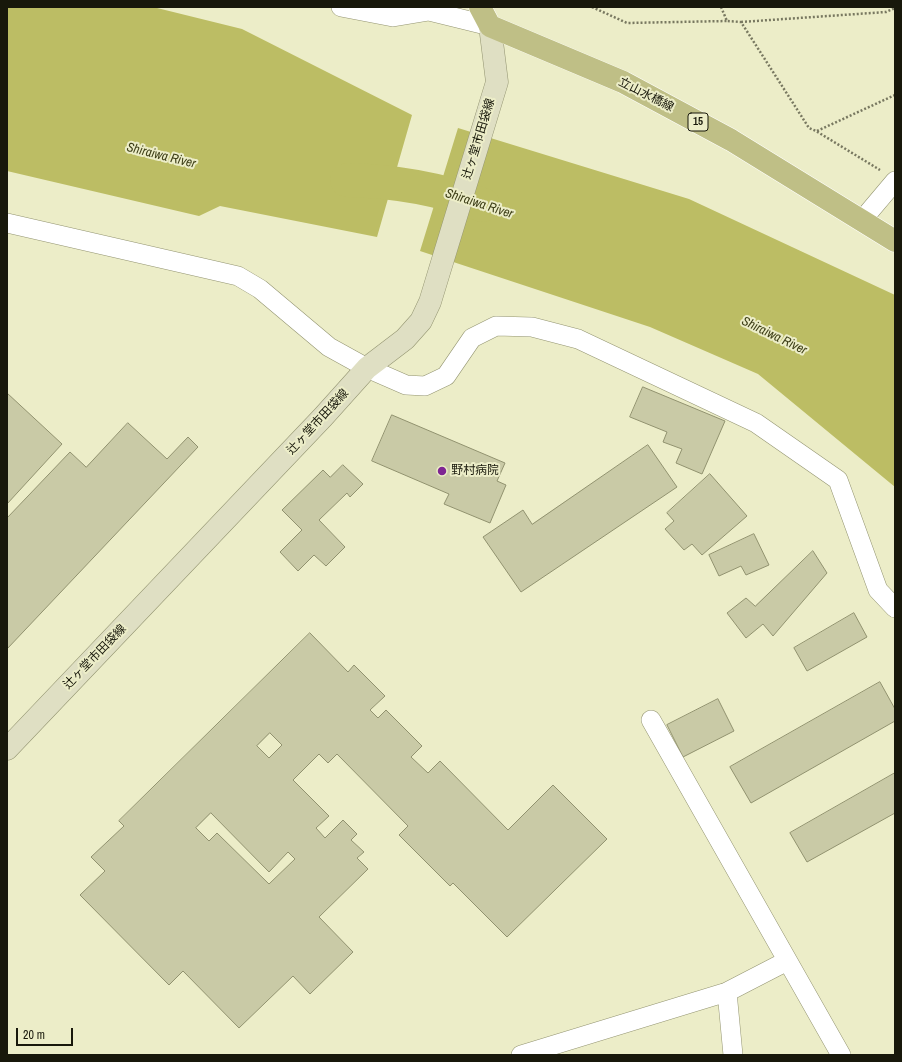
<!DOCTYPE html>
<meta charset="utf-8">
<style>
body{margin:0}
#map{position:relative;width:902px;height:1062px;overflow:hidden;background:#ecedc8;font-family:"Archivo Narrow",sans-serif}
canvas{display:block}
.frame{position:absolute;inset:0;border:8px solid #18180b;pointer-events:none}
.scale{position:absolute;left:16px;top:1028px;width:57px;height:18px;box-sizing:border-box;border:2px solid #18180b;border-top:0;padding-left:5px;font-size:12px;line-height:14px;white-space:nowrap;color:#18180b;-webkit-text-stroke:3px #ecedc8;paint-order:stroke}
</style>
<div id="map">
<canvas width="902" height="1062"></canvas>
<div class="frame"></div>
<div class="scale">20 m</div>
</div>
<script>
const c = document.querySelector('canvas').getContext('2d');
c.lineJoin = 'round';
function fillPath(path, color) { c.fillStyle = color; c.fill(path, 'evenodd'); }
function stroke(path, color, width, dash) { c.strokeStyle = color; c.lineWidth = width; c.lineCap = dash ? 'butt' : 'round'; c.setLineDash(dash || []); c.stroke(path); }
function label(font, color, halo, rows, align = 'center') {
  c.font = font + ' "Archivo Narrow","Noto Sans JP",sans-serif'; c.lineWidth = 4; c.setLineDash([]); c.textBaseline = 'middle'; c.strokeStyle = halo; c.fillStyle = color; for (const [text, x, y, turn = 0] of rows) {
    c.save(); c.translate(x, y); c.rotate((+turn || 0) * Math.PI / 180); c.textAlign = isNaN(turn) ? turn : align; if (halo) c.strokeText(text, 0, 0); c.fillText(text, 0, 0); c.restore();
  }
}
fillPath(new Path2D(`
 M7 7H153L242 29 412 115 377 237 220 206 199 216 7 171Z
 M458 128 689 199 895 295V487L758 374 650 327 420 251Z`), '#bcbd64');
stroke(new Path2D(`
 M347 180C393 181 440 189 483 205`), '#bcbd64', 34);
const building = new Path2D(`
 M643 387 725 421 702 474 676 463 682 449 663 442 667 432 630 417Z
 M7 393 62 444 7 504Z
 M392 415 505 463 497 481 506 485 490 523 444 504 449 494 372 461Z
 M128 423 167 459 188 437 198 447 7 649V518L70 452 86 467Z
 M648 445 677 487 521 592 483 537 523 510 532 524Z
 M343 465 363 484 350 497 347 493 319 520 345 547 326 566 314 555 298 571 280 552 302 530 282 510 323 470 330 477Z
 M710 474 747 516 702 555 692 544 684 550 665 529 674 521 667 513Z
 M754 534 769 565 746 575 741 566 719 576 709 555Z
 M813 551 827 573 773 636 763 624 746 638 727 613 746 598 755 606Z
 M854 613 867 637 807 671 794 648Z
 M310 633 348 672 354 665 385 696 370 710 378 718 386 710 422 746 411 757 428 773 440 761 508 830 553 785 607 839 507 937 453 883 450 886 399 835 408 826 337 754 328 763 319 754 293 780 329 816 316 828 325 838 343 820 357 834 351 840 364 852 357 858 368 869 319 917 353 952 310 994 293 976 239 1028 183 971 169 985 80 895 105 871 91 857 124 826 119 821ZM270 733 282 745 269 758 257 746ZM211 813 269 872 288 852 295 859 269 884 217 833 209 841 196 828Z
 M880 682 895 709V721L751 803 730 767Z
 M718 699 734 731 683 757 667 725Z
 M895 773V813L807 862 790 833Z`);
fillPath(building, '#c9caa6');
stroke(building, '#91926f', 1);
const street = new Path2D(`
 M341 7 393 17 429 11 490 26
 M863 219 895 181
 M7 223 238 276 260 289 329 347 367 368 406 385 425 386 446 376 472 338 496 326 532 327 578 339 756 423 838 480 878 590 895 608
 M651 720 841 1055
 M727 992 733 1055
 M521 1055 727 992 787 961`);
const secondary = new Path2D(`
 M7 749 323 417 367 368 405 339 421 321 430 302 497 82 490 26`);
const primary = new Path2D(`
 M480 7 490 26 623 82 731 140 895 241`);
stroke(street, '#939471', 20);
stroke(secondary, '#939471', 23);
stroke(primary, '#fff', 23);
stroke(new Path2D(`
 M592 7 627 23 727 21
 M721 7 727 21 741 22 809 128 816 131 880 170
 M741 22 886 12 895 8
 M817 131 895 95`), '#787860', 2.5, [2, 2]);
stroke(street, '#fff', 19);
stroke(secondary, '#dfdfc3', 22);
stroke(primary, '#bfbf86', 22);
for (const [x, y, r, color] of [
 [442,471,5,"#7e2593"]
]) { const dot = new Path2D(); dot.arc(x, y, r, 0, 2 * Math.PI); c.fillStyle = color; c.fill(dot); stroke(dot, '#ecedc8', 1.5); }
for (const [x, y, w] of [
 [698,122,20]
]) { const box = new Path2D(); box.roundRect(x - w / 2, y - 9, w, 18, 3); c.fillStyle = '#ecedc8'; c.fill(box); stroke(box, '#18180b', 1); }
label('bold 11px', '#18180b', null, [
 ["15",698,122]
]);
label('12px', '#18180b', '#ecedc8', [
 ["立山水橋線",646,95,27],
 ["辻ヶ堂市田袋線",479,139,-73],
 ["辻ヶ堂市田袋線",318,422,-47],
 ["辻ヶ堂市田袋線",95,657,-46]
]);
label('12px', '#18180b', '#ecedc8', [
 ["野村病院",451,471]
], 'left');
label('italic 13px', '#3e3f18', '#ecedc8', [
 ["Shiraiwa River",161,156,14],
 ["Shiraiwa River",479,204,18],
 ["Shiraiwa River",774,336,26]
]);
</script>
